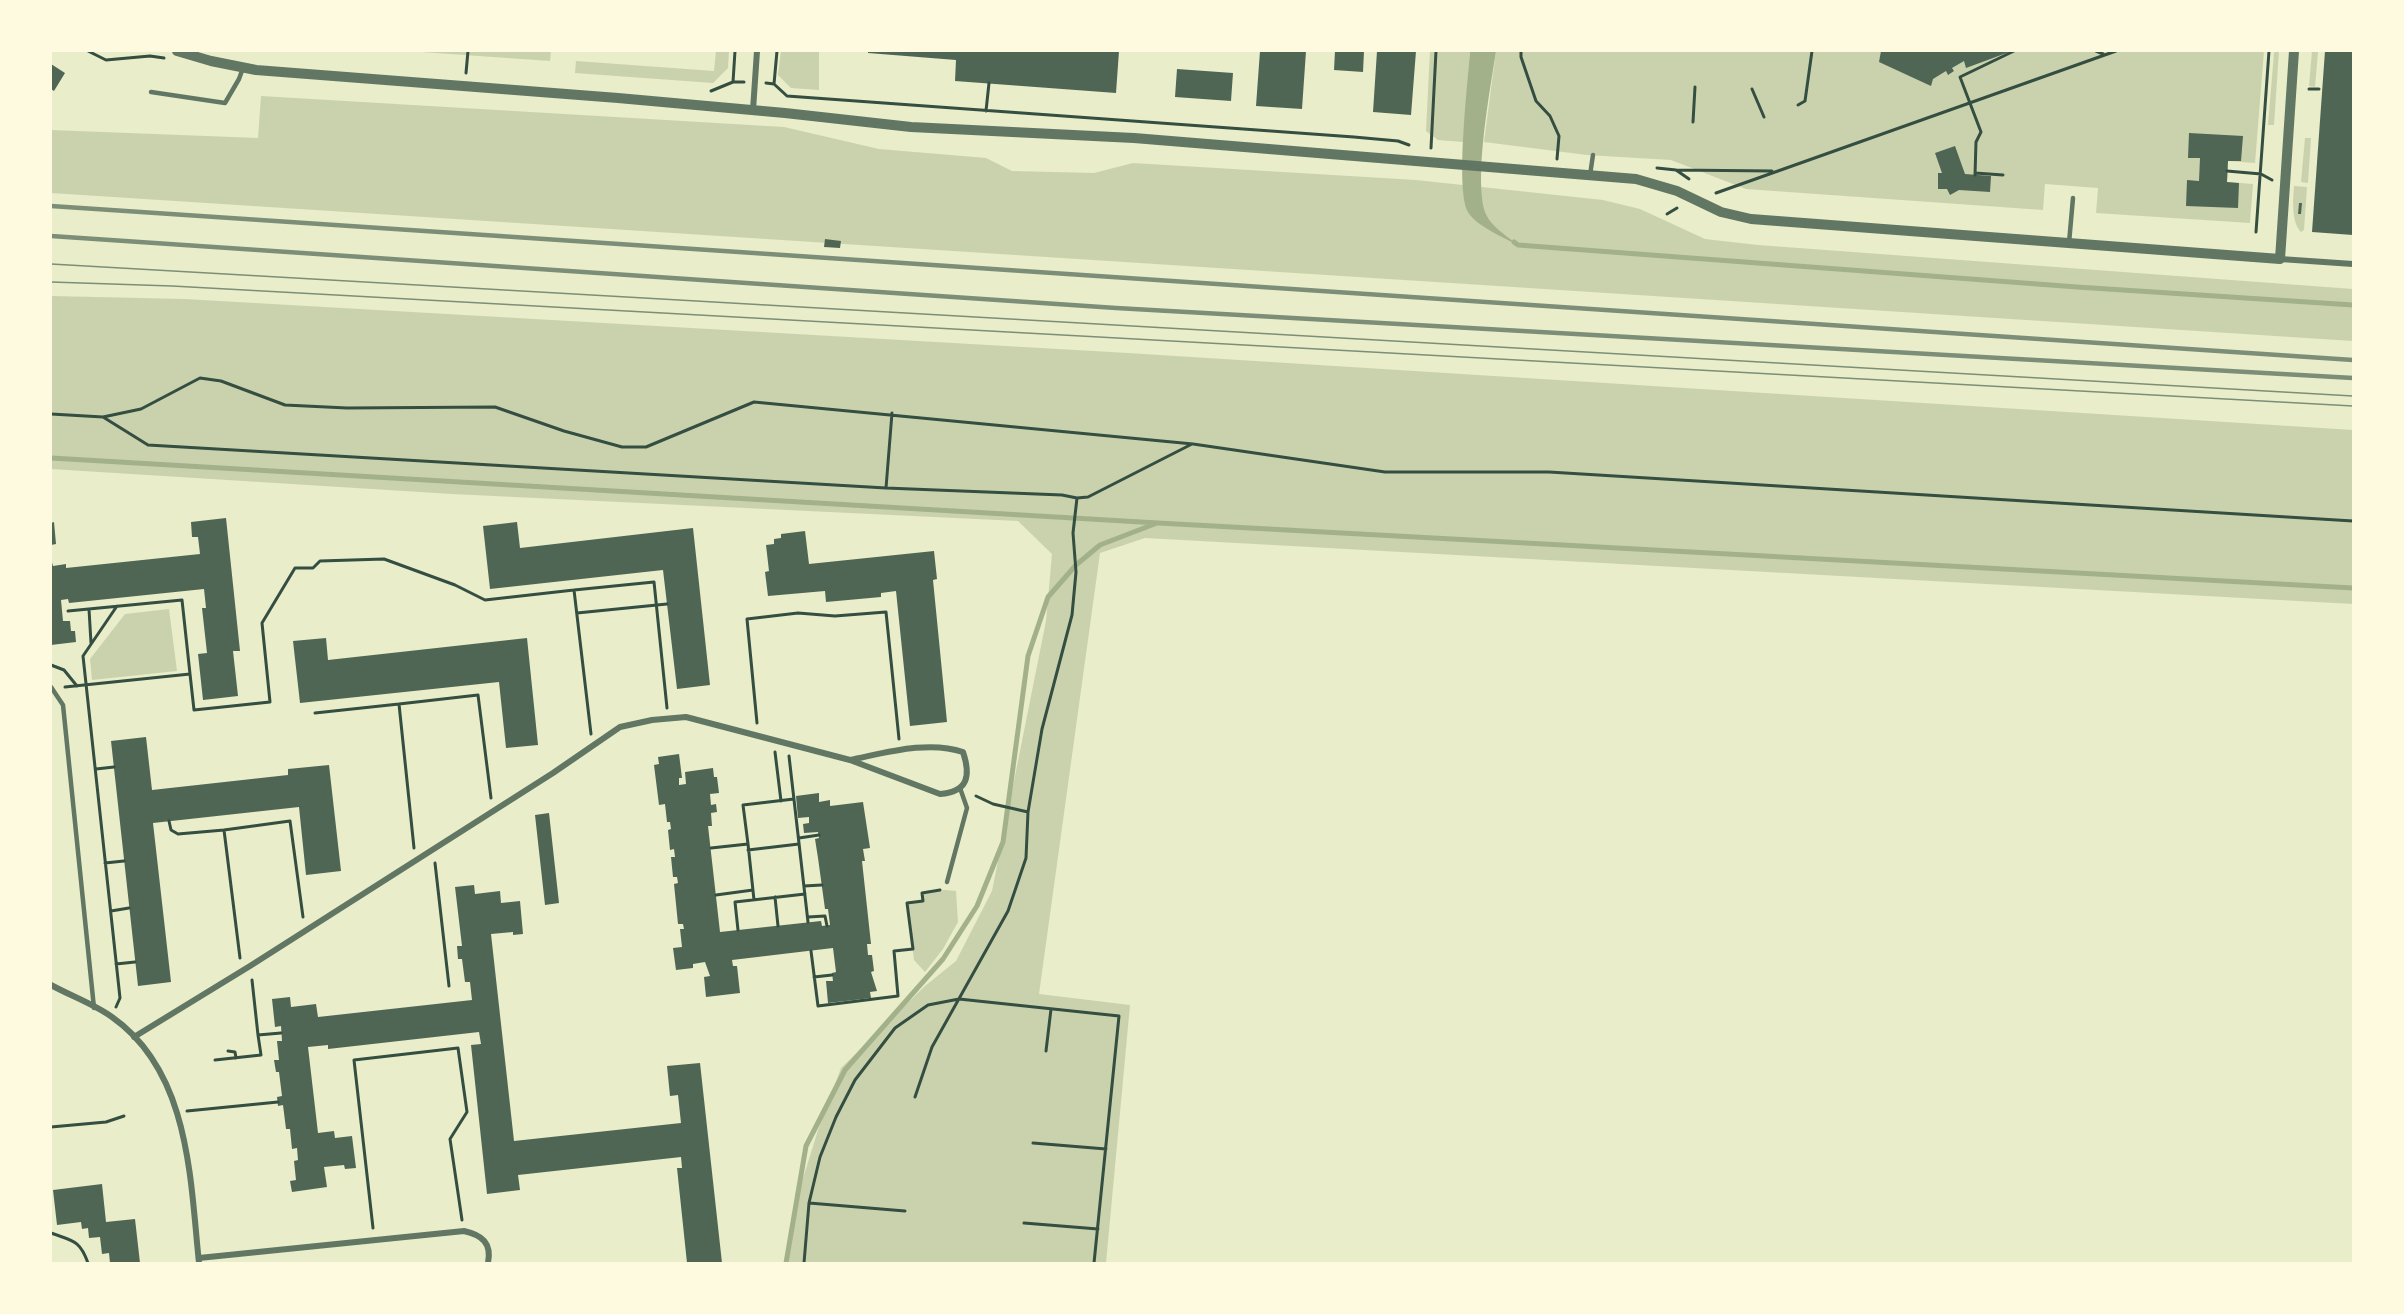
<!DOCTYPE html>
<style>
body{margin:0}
#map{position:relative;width:2404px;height:1314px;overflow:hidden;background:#e9edc9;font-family:Jost,sans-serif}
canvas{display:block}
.frame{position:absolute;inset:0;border:52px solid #fefae0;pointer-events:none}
</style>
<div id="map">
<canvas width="2404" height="1314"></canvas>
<div class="frame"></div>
</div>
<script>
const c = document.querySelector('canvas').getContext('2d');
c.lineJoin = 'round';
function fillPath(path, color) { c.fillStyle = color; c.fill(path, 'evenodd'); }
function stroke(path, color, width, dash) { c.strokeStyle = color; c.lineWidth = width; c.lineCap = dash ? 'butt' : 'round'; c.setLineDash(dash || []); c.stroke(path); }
fillPath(new Path2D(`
 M407 51H551L550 61Z
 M716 51H729L728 68 713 83 575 73 576 61 714 71Z
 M781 51H819V90L791 88 778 75Z
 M1430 51H1470L1463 142 1438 140 1426 131Z
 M1496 51H2264L2255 163 2228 161 2227 182 2253 184 2250 223 2096 213 2098 188 2045 184 2043 210 1746 189 1671 160 1587 155 1484 142Z
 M2276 51H2279L2274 125H2268L2274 53Z
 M2312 51 2318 52 2315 87 2309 86Z
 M261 96 784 127 879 149 986 158 1012 171 1094 173 1133 163 1416 180 1603 200 1640 209 1705 239 1758 245 2353 289V341L51 193V130L258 138Z
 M2305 138H2311L2308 183 2301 182Z
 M2294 186 2307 187 2304 230 2301 232C2291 222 2293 199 2294 186Z
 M51 296 185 299 1128 353 2353 430V604L1145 538 1100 553 1039 994 1130 1005 1106 1263H786L796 1201 818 1130 841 1068 925 986 956 961 992 891 1046 621 1052 554 1018 521 452 494 51 469Z
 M169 609 177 671 92 680 90 659 125 614Z
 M945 890 956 891 958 922 943 949 925 972 914 960 907 903 923 901 922 893Z`), '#cad2ad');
fillPath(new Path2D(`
 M1470 51H1496C1490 91 1474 176 1485 212 1490 226 1507 236 1518 245 1504 238 1475 225 1468 212 1455 189 1468 81 1470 51Z`), '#a3b18a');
stroke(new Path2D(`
 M1514 242 1518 245 2077 287 2353 305
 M51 458 1158 523 2353 588
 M786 1263 806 1146 845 1070 943 959 977 906 1003 842 1028 656 1048 597 1076 565 1100 545 1157 523`), '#a3b18a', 5);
fillPath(new Path2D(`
 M868 51H1119L1116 93 955 81 956 60 868 53Z
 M1260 51H1306L1302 109 1256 106Z
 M1335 51H1364L1363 72 1334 70Z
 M1377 51H1416L1411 115 1373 112Z
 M1881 51H2012L1966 68 1964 61 1952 68 1954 71 1948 75 1946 71 1933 79 1931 86 1879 62Z
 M2325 51H2353V235L2312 232Z
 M51 64 65 73 54 91 51 89Z
 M1177 69 1233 73 1231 101 1175 97Z
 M2189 133 2243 136 2241 161H2228L2227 182 2239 183 2238 208 2186 206 2187 180 2199 181 2200 158H2188Z
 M1955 146 1965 174 1991 176 1990 192 1959 190 1950 195 1947 189H1938V173H1942L1935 153Z
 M2299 203H2302L2301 214H2298Z
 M825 239 841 241 840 248 824 247Z
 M226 518 240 651H233L238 696 203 700 198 654 207 653 202 608H206L204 589 69 603 68 599 61 600 63 621H70L71 631H75L76 642 51 645V559L53 566 66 564V568L200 554 198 537H192L191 522Z
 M54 522 56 544 51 545V523Z
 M517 522 520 548 693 528 710 685 677 689 663 570 490 589 483 526Z
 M805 531 809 564 934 551 937 579 933 580 947 722 910 726 896 591 881 593V597L826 602 825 591 768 596 765 572 769 571 766 545 774 544V539L781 538V534Z
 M326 638 328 660 527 638 538 745 506 748 499 682 300 703 293 641Z
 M146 737 152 790 288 775V769L329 765 341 871 306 875 299 807 153 823 171 982 138 986 111 741Z
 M679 754 682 778H679V785L686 784 685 772 713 768 714 777H717L719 793 710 794 711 805 716 804 717 812 711 813 712 826H708L720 932 821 921 822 926 830 925 828 909H825L818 858 815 839 819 838 818 832 804 833 803 824 809 823V817L798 818 796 796 819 793V802L830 800V806L863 802 870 848 863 849 865 861H862L871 944H867L868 955H872L874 971 871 972 877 991 870 992 871 998 828 1003 826 981H833L832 973 836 972 833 948 732 960 733 966H737L740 993 706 997 704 977 710 976 705 962 693 964V968L676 970 673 948 682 947 680 929H684L683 924H678L674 884 678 883 677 877H673L671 857H675L674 849 670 850 668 830 671 829 670 822H667L665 804 659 805 654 765 659 764 658 757Z
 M549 813 559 903 545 905 535 815Z
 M474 885 475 894 500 891 501 903 520 901 523 934 513 935V932L491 934 514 1141 681 1123 678 1095 670 1096 667 1066 700 1063 722 1263H687L677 1168H682L681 1157 518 1175 520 1190 487 1194 471 1045 481 1044 479 1032 328 1049V1045L308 1047 318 1133 334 1131 335 1138 352 1136 356 1168 345 1169 344 1165 324 1167 327 1187 292 1192 290 1181 296 1180 294 1161 298 1160 297 1148 292 1149 290 1129H286L283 1105 278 1106 277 1097 282 1096 279 1072H276L274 1060H279L277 1041H282L281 1026 275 1027 272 999 290 997 291 1007 316 1004 318 1017 472 1000 470 982H465L462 959H458L457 946H462L455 887Z
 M102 1184 106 1222 135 1219 140 1263H110L109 1253 102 1254 100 1237 89 1238 88 1228 82 1229 81 1222 57 1225 53 1190Z`), '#4f6655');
stroke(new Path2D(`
 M88 51 106 60 150 56 164 58
 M1521 51V57L1536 101 1550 116 1559 136 1557 159
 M2096 51 2103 54
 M466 73 468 51
 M733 82 735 51
 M766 83 774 84 787 96 1354 137 1398 141 1409 145
 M774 84 777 51
 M1752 89 1764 117
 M2309 89H2319
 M711 91 733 82H744
 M1798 105 1805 101 1812 51
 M986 111 989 83
 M1693 122 1695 87
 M1431 148 1436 51
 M1657 168 1676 170 1689 179
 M1676 170 1772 171
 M2227 171 2261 174 2272 180
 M1975 173 2003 175
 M1975 175 1976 142 1981 132 1960 77 2014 51
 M1716 193 2116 51
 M1667 214 1677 208
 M2256 232 2269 51
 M51 414 103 417 141 409 200 378 221 381 285 405 347 408 495 407 564 431 622 447H646L754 402 1193 444 1385 472H1549L2353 521
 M103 417 148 445 886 488 1062 495 1077 498 1088 497 1192 444
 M886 488 892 413
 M89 609 91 643
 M68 611 182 600 190 674
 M577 613 667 604
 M51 665 64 670 77 686
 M65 687 190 674 194 710 270 702 262 623 295 568H313L320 561 384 559 455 585 485 600 574 590
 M315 713 399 704
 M757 723 747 619 798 613 835 616 886 612 899 739
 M591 734 574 590 654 582 667 708
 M775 752 781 801
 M789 756 808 922
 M96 769 114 767
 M976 796 993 804 1028 812
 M169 821 171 830 178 834 224 830
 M799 838 819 835
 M748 844 754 900
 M414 848 399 704 478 695 491 798
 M711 848 748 844 743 805 794 799
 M748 850 799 844
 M105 863 124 861
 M435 863 449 986
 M804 886 822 885
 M716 895 753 890
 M775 897 778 926
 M111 911 129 908
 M808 917 825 916 827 926
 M738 930 735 902 805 894
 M811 951 818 1006 898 996 894 951 913 949 907 903 923 901 922 893 940 890
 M240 958 224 830 290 821 303 917
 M116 964 135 962
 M814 977 832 975
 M252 980 258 1035 281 1033
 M116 1007 120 998 83 656 117 606
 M228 1051 235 1052 236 1058
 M1046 1051 1051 1009
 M215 1060 261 1055 258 1035
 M915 1097 932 1047 1008 911 1026 858 1028 812 1042 729 1072 615 1076 572 1073 533 1077 498
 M187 1111 278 1102
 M51 1127 106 1122 124 1116
 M1033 1143 1106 1149
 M809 1203 905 1211
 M1024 1223 1098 1229
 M373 1228 354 1060 458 1048 467 1112 450 1139 462 1220
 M51 1233C73 1241 80 1240 88 1263
 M804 1263 809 1203 820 1157 836 1117 855 1080 895 1028 928 1005 959 999 1119 1016 1094 1263`), '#344e41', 3);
stroke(new Path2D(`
 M151 92 225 103 239 79 243 68
 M1590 175 1593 155
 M2069 243 2073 198
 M51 687 63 705 94 1008
 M947 882 967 808 960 788`), '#617663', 4.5);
stroke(new Path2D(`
 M753 110 757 51
 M2280 259 2353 264
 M51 985C71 996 94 1004 112 1017 190 1072 190 1178 199 1263
 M134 1037 250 966 553 773 620 727 652 720 686 717 850 760 940 794C968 792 971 776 963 752 928 740 885 753 850 760
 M199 1258 464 1231C482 1235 492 1243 488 1263`), '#617663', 6);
stroke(new Path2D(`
 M177 51 211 61 256 70 618 98 785 113 911 127 1134 138 1636 179 1677 191 1721 212 1751 219 2280 259 2294 51`), '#617663', 10);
stroke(new Path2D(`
 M51 264 2353 396
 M51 282 172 286 2353 406`), '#7c8e77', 1.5);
stroke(new Path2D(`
 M51 206C818 256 1585 311 2353 360
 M51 236 1116 308 2353 378`), '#7c8e77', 4.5);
</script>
